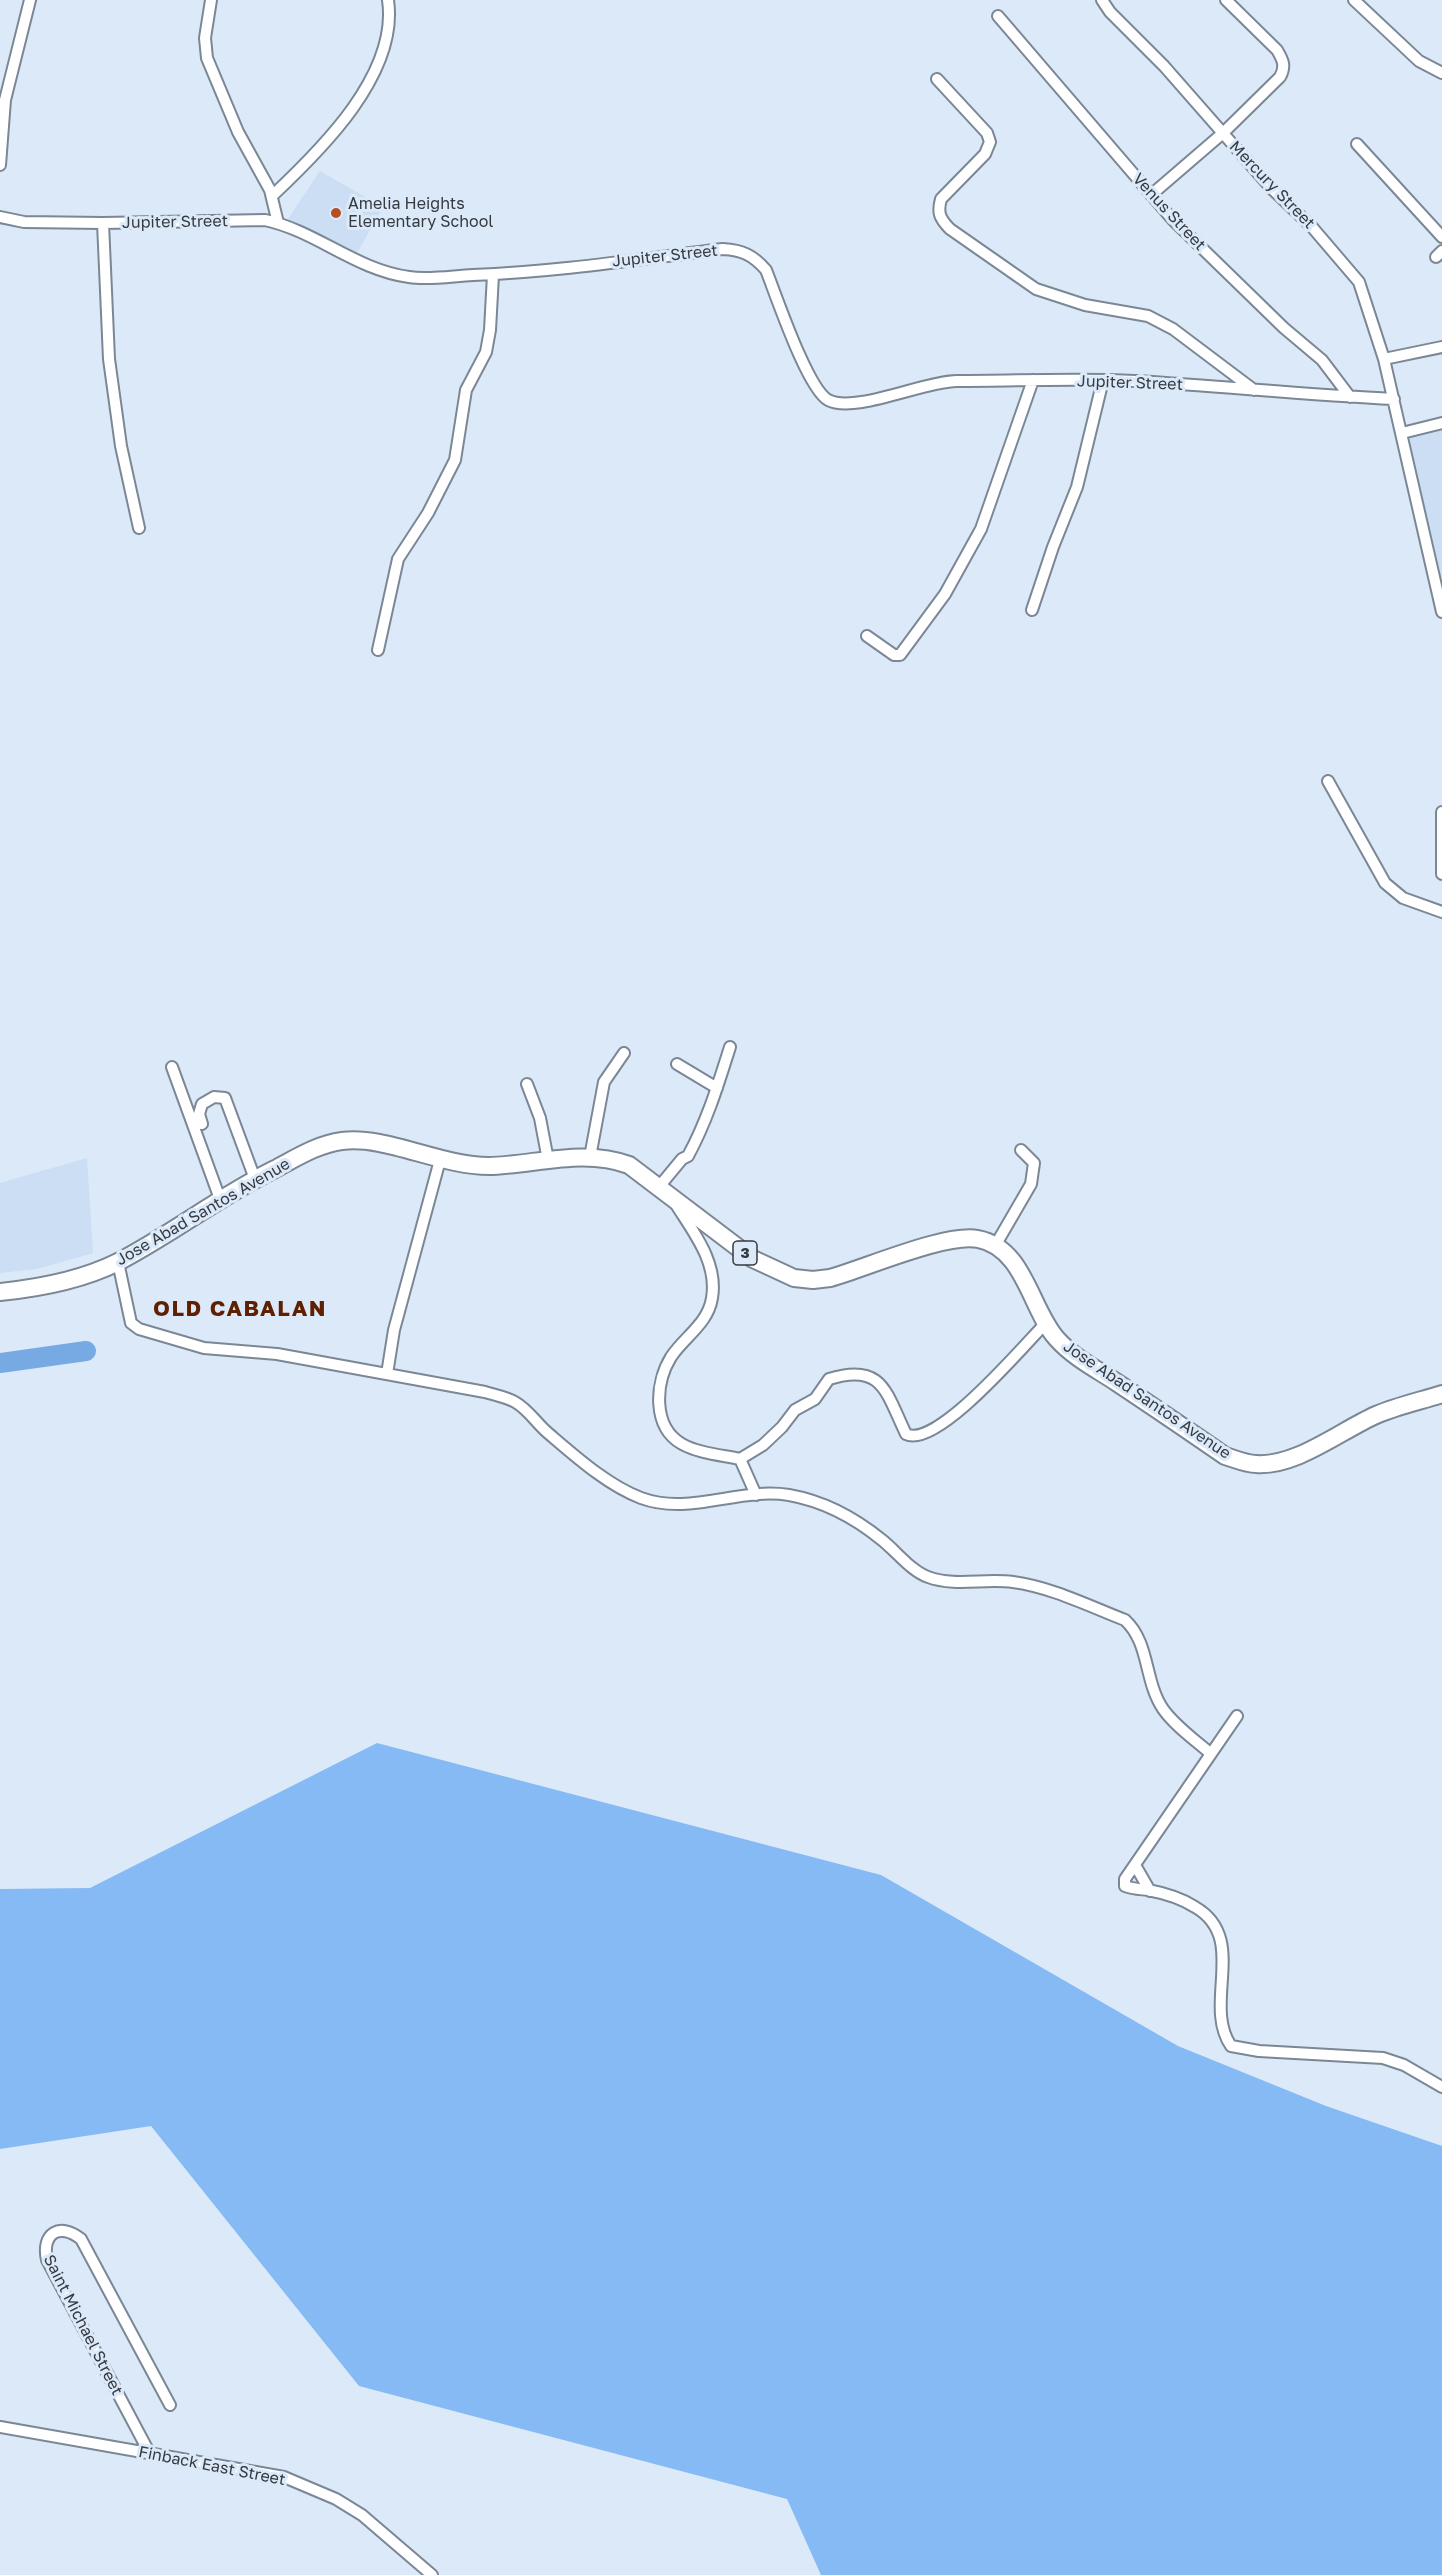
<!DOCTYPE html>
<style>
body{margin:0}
canvas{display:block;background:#dbe9f9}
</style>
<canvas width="1442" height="2575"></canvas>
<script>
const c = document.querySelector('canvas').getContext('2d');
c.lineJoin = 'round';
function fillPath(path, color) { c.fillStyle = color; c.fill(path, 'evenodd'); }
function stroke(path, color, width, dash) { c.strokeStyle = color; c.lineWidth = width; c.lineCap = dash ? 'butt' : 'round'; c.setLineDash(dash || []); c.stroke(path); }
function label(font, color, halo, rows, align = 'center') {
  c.font = font + ' "Golos Text",sans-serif'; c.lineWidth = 6; c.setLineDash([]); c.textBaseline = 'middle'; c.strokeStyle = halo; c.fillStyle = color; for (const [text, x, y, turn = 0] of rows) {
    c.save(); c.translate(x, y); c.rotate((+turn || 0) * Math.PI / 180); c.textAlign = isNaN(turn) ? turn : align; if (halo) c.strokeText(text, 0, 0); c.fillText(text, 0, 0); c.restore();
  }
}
fillPath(new Path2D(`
 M320 171 383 207 356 255 288 219Z
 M1442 430V610L1407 437Z
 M87 1158 93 1253 37 1269 0 1273V1183Z`), '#cbdef3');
fillPath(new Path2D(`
 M377 1743 881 1875 1178 2046 1326 2106 1442 2146V2575H821L787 2499 359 2386 151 2126 0 2149V1889L90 1888Z`), '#86baf4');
stroke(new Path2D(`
 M0 1363 86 1351`), '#77aae3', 20);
const minor = new Path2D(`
 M211 0 205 38 207 58 238 132 270 190 278 223
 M1102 0 1110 12 1164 66 1271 188 1312 227 1359 282 1384 359 1442 612
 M1354 0 1419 61 1442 73
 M998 16 1173 220 1284 328 1322 360 1350 397
 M937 79 987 133 990 142 985 154 941 199C937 213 940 219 950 229L1036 289 1085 305 1148 316 1173 329 1254 390
 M1357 144 1442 237
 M0 165 5 100 30 0
 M1151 195 1223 133 1280 77C1286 66 1283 60 1277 50L1226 0
 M272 196C321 150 399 74 388 0
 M0 217 24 222 103 223 265 220C316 231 356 270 409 277 429 280 452 276 473 275 556 272 640 259 723 249 742 250 753 255 766 270 776 295 807 388 828 400 855 414 924 381 957 381 1017 381 1076 378 1135 381 1221 386 1308 395 1394 399
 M103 223 109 359 121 446 139 528
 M1436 257 1442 251
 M1384 359 1442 347
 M1402 433 1442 423
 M1032 610 1053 547 1077 487 1103 380
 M867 636 894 655H900L945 594 981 529 1033 380
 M378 650 398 559 428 513 455 460 466 390 486 352 490 330 493 275
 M1328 781 1385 883 1403 898 1442 912
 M1442 812V874
 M677 1064 717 1088
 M172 1067 220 1199
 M527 1084 540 1118 548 1160
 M202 1124 199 1114 202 1104 214 1097 225 1098 255 1179
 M590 1157 604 1082 624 1053
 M658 1188 682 1159 688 1156C707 1121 718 1085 730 1047
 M677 1206C694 1233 718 1263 712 1298 708 1324 684 1337 671 1357 655 1383 652 1427 682 1444 698 1453 721 1455 740 1459L763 1445 782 1427 795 1410 815 1399 829 1379C883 1362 886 1393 906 1434 936 1450 1024 1345 1045 1324
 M995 1246 1031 1184 1034 1163 1021 1150
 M118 1262 131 1323 139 1329 204 1348 277 1354 485 1392C495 1395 506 1397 515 1402 529 1410 536 1423 548 1433 575 1456 607 1485 641 1498 690 1516 739 1487 789 1495 823 1501 855 1518 882 1540 896 1551 911 1571 928 1577 956 1587 984 1578 1013 1582 1051 1587 1089 1606 1125 1620 1150 1643 1144 1681 1163 1709 1175 1726 1195 1740 1211 1754
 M387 1374 394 1330 440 1160
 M740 1459 756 1495
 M1237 1716 1125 1879V1886C1133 1889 1140 1889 1148 1890 1164 1893 1181 1898 1195 1907 1249 1938 1202 2004 1231 2046L1259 2051 1383 2058 1404 2065 1442 2087
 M1135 1865 1150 1891
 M0 2427 284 2477 336 2499 362 2515 432 2575
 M150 2454 47 2260C41 2233 60 2222 81 2239L170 2405`);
const highway = new Path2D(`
 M0 1292C40 1288 82 1280 118 1262 172 1234 220 1196 275 1169 296 1158 318 1144 342 1141 385 1135 440 1166 489 1166 535 1165 583 1148 629 1165L753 1259 794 1278 813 1280 830 1278C866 1268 945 1233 978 1239 1025 1248 1030 1309 1057 1339 1073 1357 1096 1369 1116 1382 1152 1406 1189 1431 1225 1456 1235 1459 1246 1464 1256 1464 1296 1467 1340 1431 1376 1415 1397 1406 1420 1401 1442 1394`);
stroke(minor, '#7b8795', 14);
stroke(highway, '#7b8795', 20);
stroke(minor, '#fff', 10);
stroke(highway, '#fff', 16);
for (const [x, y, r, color] of [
 [336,213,6,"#b54f23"]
]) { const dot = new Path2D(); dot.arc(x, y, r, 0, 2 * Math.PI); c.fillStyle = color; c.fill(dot); stroke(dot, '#dbe9f9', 2); }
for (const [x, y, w] of [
 [745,1253,24]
]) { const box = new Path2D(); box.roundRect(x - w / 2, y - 12, w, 24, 4.5); c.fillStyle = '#dbe9f9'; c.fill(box); stroke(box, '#353a41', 1.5); }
label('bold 15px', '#353a41', null, [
 ["3",745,1253]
]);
label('16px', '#353a41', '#dbe9f9', [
 ["Mercury Street",1272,185,46],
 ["Venus Street",1169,212,47],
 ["Jupiter Street",175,222,-1],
 ["Jupiter Street",665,256,-6],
 ["Jupiter Street",1130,383,2],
 ["Jose Abad Santos Avenue",203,1212,-30],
 ["Jose Abad Santos Avenue",1147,1400,34],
 ["Saint Michael Street",83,2325,63],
 ["Finback East Street",212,2466,11]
]);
label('16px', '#353a41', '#dbe9f9', [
 ["Amelia Heights",348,204],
 ["Elementary School",348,222]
], 'left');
c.letterSpacing = '1.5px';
label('bold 22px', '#5f1f01', '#dbe9f9', [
 ["OLD CABALAN",240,1309]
]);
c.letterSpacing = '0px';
</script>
